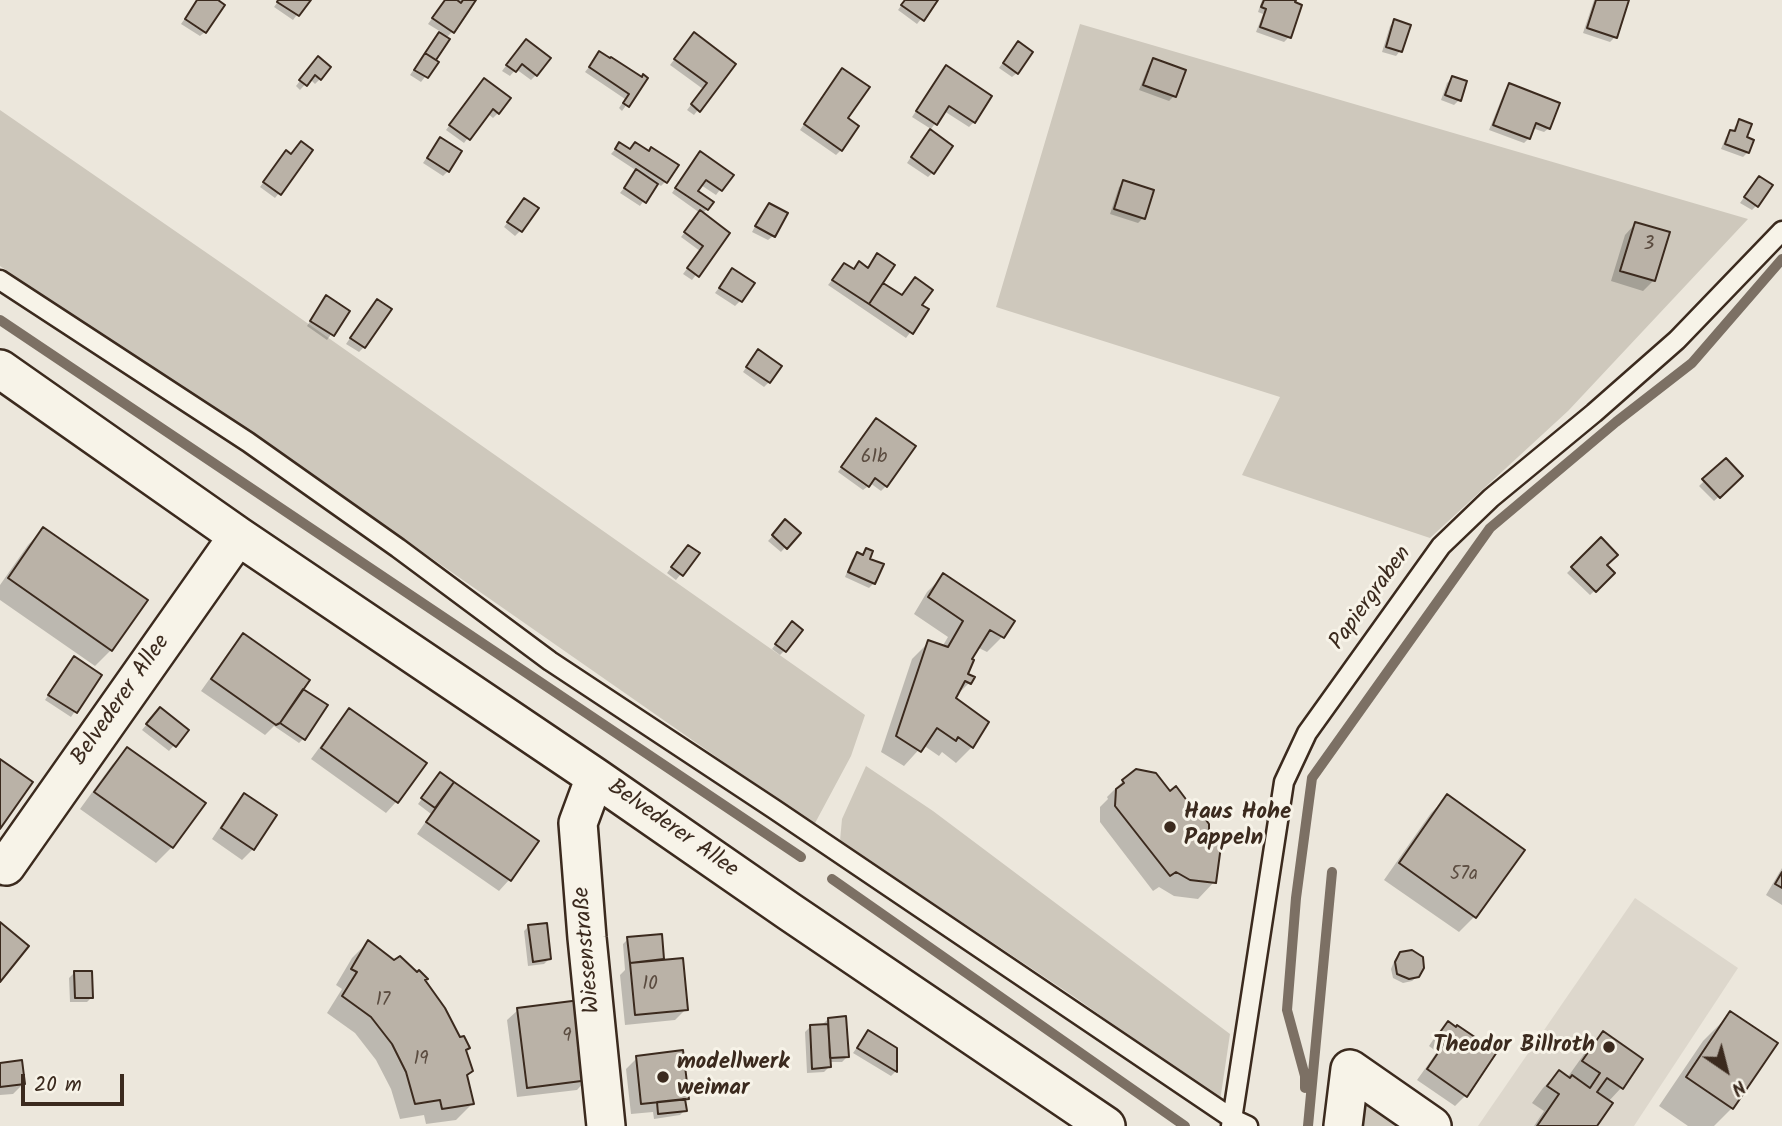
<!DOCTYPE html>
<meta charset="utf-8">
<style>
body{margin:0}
#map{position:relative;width:1782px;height:1126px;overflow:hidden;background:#ece7dc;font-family:Kalam,sans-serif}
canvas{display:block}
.north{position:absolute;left:1691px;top:1035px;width:70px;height:70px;-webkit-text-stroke:5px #f7f3e8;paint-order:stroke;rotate:145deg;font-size:19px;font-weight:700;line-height:28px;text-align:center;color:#3b2a1e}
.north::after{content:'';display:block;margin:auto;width:24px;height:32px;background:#3b2a1e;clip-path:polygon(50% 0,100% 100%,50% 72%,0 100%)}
.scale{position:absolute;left:21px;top:1074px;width:103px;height:32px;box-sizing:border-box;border:4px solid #3b2a1e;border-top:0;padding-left:9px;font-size:21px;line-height:24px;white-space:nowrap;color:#3b2a1e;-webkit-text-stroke:5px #f7f3e8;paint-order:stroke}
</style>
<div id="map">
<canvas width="1782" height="1126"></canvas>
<div class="north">N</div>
<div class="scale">20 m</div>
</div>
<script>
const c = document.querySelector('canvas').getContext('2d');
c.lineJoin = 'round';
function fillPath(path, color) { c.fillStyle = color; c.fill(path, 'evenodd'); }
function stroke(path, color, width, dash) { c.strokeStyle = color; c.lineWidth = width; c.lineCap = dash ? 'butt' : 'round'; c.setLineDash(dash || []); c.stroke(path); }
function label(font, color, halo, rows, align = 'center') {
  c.font = font + ' Kalam,sans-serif'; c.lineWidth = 6; c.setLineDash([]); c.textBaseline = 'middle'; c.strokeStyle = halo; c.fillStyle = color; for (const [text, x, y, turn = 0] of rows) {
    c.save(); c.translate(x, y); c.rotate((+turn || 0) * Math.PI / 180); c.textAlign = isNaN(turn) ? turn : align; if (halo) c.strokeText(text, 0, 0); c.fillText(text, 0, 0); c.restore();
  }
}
fillPath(new Path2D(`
 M1635 898 1738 968 1634 1126H1478Z`), '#ddd7cc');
fillPath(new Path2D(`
 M1080 24 1748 219 1568 411 1430 538 1242 475 1280 397 996 307Z
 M0 110 246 280 865 715 851 756 814 825 265 442 0 266Z
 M866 766 933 811 1230 1034 1220 1101 1076 998 840 841 842 819Z
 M1356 1083 1418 1126H1351Z`), '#cec8bc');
fillPath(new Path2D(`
 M198 0H215L205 32 200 36 181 24Z
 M279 0H308L293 20 274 7Z
 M445 0H474L452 32 446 38 448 40 434 61 436 63 421 82 410 75 434 39 441 32 428 24Z
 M905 0H936L917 24 898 10Z
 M1262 0H1294L1289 37 1284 42 1256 32 1263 14 1258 12Z
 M1594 0H1627L1615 37 1610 42 1583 33Z
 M1395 21 1400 51 1396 56 1382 52 1390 26Z
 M689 40 733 65 694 115 687 110 703 89 670 65Z
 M521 46 536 75 531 80 516 69 510 76 502 71Z
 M1013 48 1017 73 1012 77 999 68Z
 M599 54 641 79 646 78 622 111 619 108 625 99 585 72Z
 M1154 60 1174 96 1169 101 1139 90 1149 65Z
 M313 64 320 79 315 84 310 79 300 90 296 86Z
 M941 73 974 122 969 127 944 111 931 129 912 117Z
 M837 75 846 119 841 150 836 155 800 130Z
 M1452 78 1459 100 1454 105 1441 100 1447 83Z
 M479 85 498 113 493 118 487 113 464 143 446 130Z
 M1510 85 1549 128 1544 132 1532 128 1529 138 1524 143 1489 130 1505 90Z
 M1740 121 1748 152 1743 157 1721 149 1726 137 1731 132H1733L1735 126Z
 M925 136 933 172 928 177 907 163Z
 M436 144 448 171 443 176 423 163Z
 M619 145 666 181 661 186 656 183 640 206 620 193 637 171 611 154Z
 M281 157 279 193 275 198 260 187Z
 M695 158 731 175 716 195 701 185 696 191 707 209 702 214 728 233 692 280 683 274 700 251 681 237 700 213 672 193Z
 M1124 182 1143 218 1138 223 1110 214 1119 187Z
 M1754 183 1756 206 1752 210 1740 203Z
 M520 205V231L515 236 504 227Z
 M769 205 773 236 768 240 752 232 764 210Z
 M1635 224 1654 280 1643 291 1611 281 1625 235Z
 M873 260 881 283 927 310 906 338 828 285 844 265 853 271 859 264 867 269Z
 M732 270 740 301 735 306 715 293Z
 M322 303 348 311 327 340 307 326Z
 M372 306 364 347 359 352 346 344Z
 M754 356 769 382 764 387 743 372Z
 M876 420 886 486 881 491 870 483Z
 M1726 460 1741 476 1714 501 1699 486Z
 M841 468 867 487 863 490 838 472Z
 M781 527 798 533 781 552 768 541Z
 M43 529 111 650 95 666 0 600V585L28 545Z
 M1601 540 1605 565 1613 573 1590 595 1567 573Z
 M867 550 874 583 869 588 845 577 852 559 857 555H862Z
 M683 552 697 554 676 580 667 573Z
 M943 576 1003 636 987 652 977 647 970 660 965 674 970 682 954 698 972 747 956 763 942 752 939 756 923 745 904 766 881 752 912 659 928 643 942 647 948 637 914 614 927 592Z
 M787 628 785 650 780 655 772 649Z
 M243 636 301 689 304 738 299 743 274 726 265 735 201 691 233 646Z
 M69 663 100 675 71 717 45 700Z
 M350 710 424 764 396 802 386 813 311 759 339 721Z
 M155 714 187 730 169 751 142 730Z
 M127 749 203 803 172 847 156 863 80 809 112 765Z
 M440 775 536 842 509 880 499 891 417 834 431 814 418 804Z
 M1123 781 1214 882 1198 899 1174 896 1159 887 1153 891 1100 822V807L1108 799 1107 797Z
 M244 795 253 849 242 860 212 839 234 806Z
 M1447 797 1475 916 1459 932 1384 880 1431 813Z
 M1782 868V905L1766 895Z
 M529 926 549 959 544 964 528 966 524 931Z
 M628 939 662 958 659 962 686 1009 675 1020 625 1025 620 975 625 970 623 944Z
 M368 942 394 962 423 980 466 1076 472 1104 456 1120 426 1124 424 1115 400 1119 391 1089 376 1060 355 1033 327 1013 342 989 336 985 352 958Z
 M1401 954 1418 976 1412 981 1403 983 1393 978 1391 969 1395 959Z
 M74 973 92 997 87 1002H70L69 978Z
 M518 1010 587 1079 577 1090 517 1097 507 1020Z
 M1731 1013 1776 1043 1732 1108 1714 1126H1688L1659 1106 1703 1041Z
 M828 1019 847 1057 842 1062H828L829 1067 824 1072 807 1073 805 1032 810 1027 824 1026 823 1024Z
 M1448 1024 1466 1095 1455 1106 1417 1080 1437 1052 1429 1046 1437 1034Z
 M868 1032 895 1049 896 1071 891 1076 853 1053Z
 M1603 1034 1641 1060 1621 1088 1608 1102 1595 1126H1534L1544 1111 1532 1103 1543 1088 1559 1072 1567 1078 1587 1050Z
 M637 1058 687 1098 684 1102 685 1110 680 1115 654 1119 653 1112 631 1114 626 1069Z
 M0 1065 24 1083 13 1094 0 1095Z`), '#0003');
stroke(new Path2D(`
 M0 320 801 857
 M832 879 1185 1126
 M1305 1088V1076L1287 1010 1296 898 1312 778 1490 528 1616 422 1692 363 1782 259
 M1308 1126 1332 872`), '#7c7064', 10);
const building = new Path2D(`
 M197 0H218L225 5 206 33 185 19Z
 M278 0H311L299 16 277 2Z
 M445 0H457L461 3 463 0H476L454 33 432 18Z
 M905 0H938L924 21 901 5Z
 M1264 0H1296L1295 2 1302 5 1291 38 1260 27 1266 9 1261 7Z
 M1596 0H1629L1617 38 1587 28Z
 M1394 19 1411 25 1402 52 1386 47Z
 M439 32 450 39 436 60 425 53Z
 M694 32 736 64 700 112 691 104 707 83 674 59Z
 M526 39 551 58 537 76 522 64 516 72 506 65Z
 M1018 41 1033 52 1018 74 1003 63Z
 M599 51 610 58 611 57 642 77 643 74 648 78 629 107 623 103 629 94 589 67Z
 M425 53 439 62 428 78 414 70Z
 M318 56 331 67 321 80 315 75 307 86 299 80Z
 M1153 58 1186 70 1176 97 1143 85Z
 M946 65 992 96 975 123 949 106 937 125 916 111Z
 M842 68 870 87 848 118 859 126 842 151 804 124Z
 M1452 76 1467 81 1461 101 1445 95Z
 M484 78 511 98 499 114 493 109 470 140 449 125Z
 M1509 83 1560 103 1550 129 1536 123 1530 139 1493 125Z
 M1739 119 1752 124 1747 137 1754 140 1749 153 1725 144 1730 130 1735 131Z
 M930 129 953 146 934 174 911 157Z
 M440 137 462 151 449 172 427 158Z
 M301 141 313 150 281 195 263 182 286 150 291 154Z
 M619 142 630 149 635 142 649 151 651 147 679 165 667 183 615 149Z
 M700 151 734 175 722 191 706 180 698 191 714 202 708 210 675 188Z
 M636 169 658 184 646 203 624 188Z
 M1759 176 1773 185 1758 207 1744 197Z
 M1123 180 1154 190 1145 219 1114 209Z
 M524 198 539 208 522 232 507 222Z
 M769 203 788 213 775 237 755 226Z
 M700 210 730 233 699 277 687 268 703 246 684 232Z
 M1635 222 1670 232 1655 281 1620 271Z
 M877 253 895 265 869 304 832 280 844 263 854 269 859 261 868 268Z
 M732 268 755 283 742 302 719 288Z
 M915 277 933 290 922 305 929 309 913 334 869 304 883 283 902 295Z
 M326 295 350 311 334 336 310 321Z
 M377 299 392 309 365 348 350 338Z
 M758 349 782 366 770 383 746 367Z
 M876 418 916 446 887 487 875 478 869 487 841 467Z
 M1726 458 1743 476 1720 498 1702 479Z
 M785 519 801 533 787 549 772 535Z
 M43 527 148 600 112 651 8 578Z
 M1601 537 1618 555 1607 565 1615 573 1596 592 1571 567Z
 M688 545 700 553 683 576 671 567Z
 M866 548 873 551 870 559 884 564 875 584 848 572 857 552 863 555Z
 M943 573 1015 621 1004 638 990 630 972 659 974 660 968 674 975 677 971 684 965 681 956 698 989 722 973 748 958 737 956 741 937 728 921 752 896 736 928 640 948 647 963 621 928 597Z
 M792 621 803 630 786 652 775 644Z
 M243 633 310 680 280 723 276 725 211 679Z
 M74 656 102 675 77 713 48 695Z
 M303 689 328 705 305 740 280 723Z
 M160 707 189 730 176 747 146 724Z
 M349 708 427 763 398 803 321 748Z
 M127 747 206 803 173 848 94 792Z
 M0 759 33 782 0 829Z
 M1136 769 1156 773 1170 791 1176 786 1197 814 1203 816 1209 824V830L1221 846 1216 883 1190 880 1176 872 1170 876 1115 806 1116 789 1124 783 1122 780Z
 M440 772 454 782 435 808 421 798Z
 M454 782 539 841 511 881 426 822Z
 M244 793 277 815 254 850 221 828Z
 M1447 794 1525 850 1476 918 1399 863Z
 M1782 872V888L1775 884Z
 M0 922 29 946 0 982Z
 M547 923 551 959 533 962 528 925Z
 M662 934 664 959 630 963 627 937Z
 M368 940 394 960 400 956 417 972 419 970 428 979 425 980 445 1008 460 1037 464 1036 470 1048 466 1050 473 1071 467 1075 474 1104 442 1109 440 1100 415 1104 406 1072 392 1044 371 1017 342 996 357 972 351 969Z
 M1412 950 1423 957 1424 968 1419 977 1409 979 1397 974 1395 962 1400 952Z
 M683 958 688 1010 635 1015 630 963Z
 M74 971H92L93 998H75Z
 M580 1000 589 1080 527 1088 517 1008Z
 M1730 1011 1778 1043 1733 1109 1686 1077Z
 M846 1016 849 1057 830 1058 828 1018Z
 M1448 1021 1456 1027 1457 1025 1497 1052 1467 1097 1427 1069 1446 1041 1438 1035Z
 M828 1024 831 1067 812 1069 810 1025Z
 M868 1030 897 1048V1072L857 1048Z
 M1603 1031 1643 1059 1623 1089 1607 1078 1597 1092 1613 1103 1597 1126H1537L1559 1094 1547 1086 1559 1070 1570 1078 1572 1075 1590 1088 1600 1073 1582 1061Z
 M683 1050 689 1099 641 1104 636 1056Z
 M22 1060 25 1084 0 1087V1063Z
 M685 1099 687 1111 658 1114 657 1102Z`);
fillPath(building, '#bab2a7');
stroke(building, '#3b2a1e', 2);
const service = new Path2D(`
 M0 280 248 442 398 548 550 661 774 809 1233 1119 1248 1126
 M1231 1126 1284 782 1307 733 1441 546 1491 498 1594 413 1677 340 1782 231`);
const minor = new Path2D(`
 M0 369 238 536 595 777 790 912 1106 1126
 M595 777 578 823 587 938 606 1126
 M0 862 6 866 238 536
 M1343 1126 1350 1069 1432 1126`);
stroke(service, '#3b2a1e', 23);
stroke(minor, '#3b2a1e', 42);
stroke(service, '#f7f3e8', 18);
stroke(minor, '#f7f3e8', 37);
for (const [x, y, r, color] of [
 [1170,827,7,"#3b2a1e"],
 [1609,1047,7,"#3b2a1e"],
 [663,1077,7,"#3b2a1e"]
]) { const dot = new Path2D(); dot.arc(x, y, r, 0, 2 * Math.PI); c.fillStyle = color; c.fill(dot); stroke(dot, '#f7f3e8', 2.5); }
label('19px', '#5b4c40', null, [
 ["3",1649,246],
 ["61b",874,459],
 ["57a",1464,876],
 ["10",650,986],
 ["17",383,1002],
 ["9",567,1038],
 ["19",421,1061]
]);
label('23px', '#3b2a1e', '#f7f3e8', [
 ["Papiergraben",1372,599,-54],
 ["Belvederer Allee",122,701,-55],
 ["Belvederer Allee",672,830,35],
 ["Wiesenstraße",589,950,-95]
]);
label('bold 23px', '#3b2a1e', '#f7f3e8', [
 ["Haus Hohe",1184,814],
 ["Pappeln",1184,840],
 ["Theodor Billroth",1595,1047,"right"],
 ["modellwerk",677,1064],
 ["weimar",677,1090]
], 'left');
</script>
